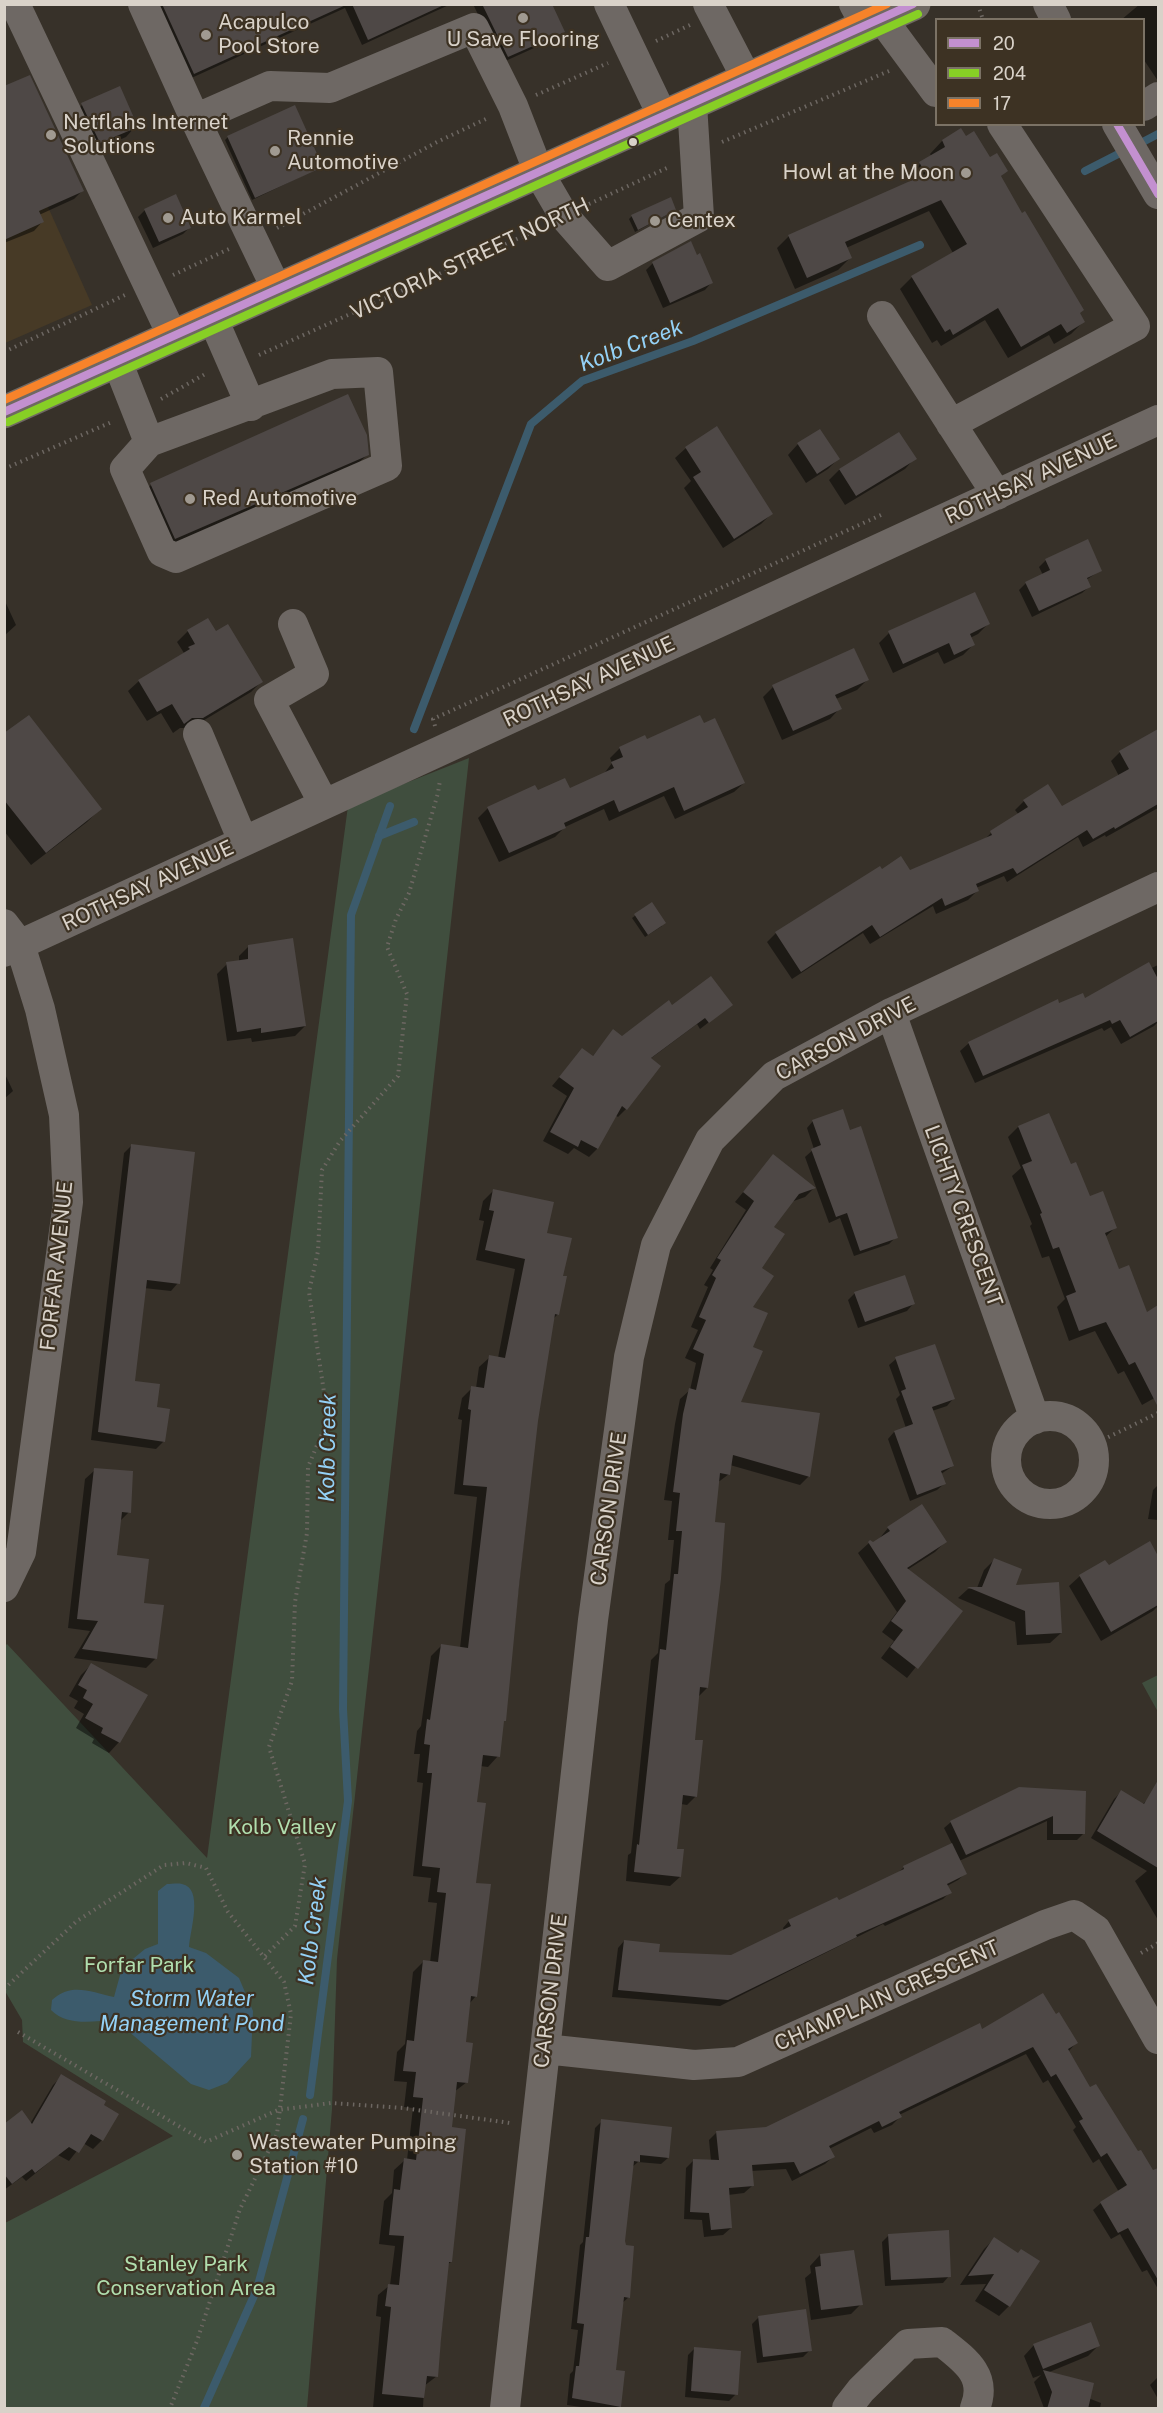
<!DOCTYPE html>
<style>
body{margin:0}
#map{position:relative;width:1163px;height:2413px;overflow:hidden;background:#373129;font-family:"Public Sans",sans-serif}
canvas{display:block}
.frame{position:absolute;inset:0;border:6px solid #d9d2c9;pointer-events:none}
.legend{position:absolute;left:935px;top:18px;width:210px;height:108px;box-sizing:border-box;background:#3d3223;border:2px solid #7b7265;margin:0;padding:8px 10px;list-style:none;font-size:18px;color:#d9d2c9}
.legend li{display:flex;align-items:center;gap:12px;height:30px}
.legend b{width:30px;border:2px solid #7b7265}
</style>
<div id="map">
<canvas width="1163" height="2413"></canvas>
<div class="frame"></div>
<ul class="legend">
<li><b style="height:8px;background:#c390d0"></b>20</li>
<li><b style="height:8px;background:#87cf25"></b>204</li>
<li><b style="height:8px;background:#f7832a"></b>17</li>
</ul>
</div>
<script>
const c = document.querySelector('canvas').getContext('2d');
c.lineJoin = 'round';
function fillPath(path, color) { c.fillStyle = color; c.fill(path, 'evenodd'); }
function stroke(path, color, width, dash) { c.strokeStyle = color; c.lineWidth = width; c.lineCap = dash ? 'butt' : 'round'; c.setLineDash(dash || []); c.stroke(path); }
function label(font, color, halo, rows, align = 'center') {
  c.font = font + ' "Public Sans",sans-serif'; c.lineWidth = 4.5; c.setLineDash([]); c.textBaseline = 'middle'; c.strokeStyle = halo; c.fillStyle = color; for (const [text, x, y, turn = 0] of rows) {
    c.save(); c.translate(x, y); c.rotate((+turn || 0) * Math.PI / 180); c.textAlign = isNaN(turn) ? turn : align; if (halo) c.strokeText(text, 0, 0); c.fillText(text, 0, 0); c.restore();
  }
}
fillPath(new Path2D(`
 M4 109 92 305 5 343H4Z`), '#473a26');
fillPath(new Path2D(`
 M469 758 337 1959 332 2109 307 2408H5V2223L173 2136 23 2042 22 2020 5 1991 4 1647 7 1644 207 1858 348 806Z
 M1158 1675V1712L1142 1683Z`), '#404e3e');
fillPath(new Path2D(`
 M167 1884C171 1884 178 1883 182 1884 204 1888 190 1931 189 1947L206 1953 239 1978 253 2011 251 2057 227 2083 209 2090 191 2084 115 2020C94 2021 68 2027 51 2010L52 2000C71 1982 91 1992 114 1997L122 1968 145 1949 158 1944V1891Z`), '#3c5b6c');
fillPath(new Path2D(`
 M153 4H451L362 45 345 8 187 80Z
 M473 4H550L563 32 556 38 501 63Z
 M1140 4H1158V81L1144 60V20H1121Z
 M82 105 136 126 126 137 90 153 72 115Z
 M4 121 83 190 74 199 39 215 42 222 34 231 4 243Z
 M961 131 965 138 989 159 1006 171 1000 177 1083 322 1071 334 1054 344 1049 335 1008 358 985 320 941 346 937 340 932 343 900 289 912 277 953 253 929 211 846 248 850 258 838 270 795 289 777 248 789 236 911 182 908 176 920 164 932 157 930 154 942 141Z
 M228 137 321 167 252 200 225 140Z
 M145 210 189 228 183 234 153 248 138 217Z
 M672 212 635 232 629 219 632 216Z
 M653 263 711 283 705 290 663 308 646 270Z
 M820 431 838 459 828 469 806 483 788 455 798 444Z
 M899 434 915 458 905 469 845 505 829 480 839 470Z
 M686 448 771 514 761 524 723 548 684 488 691 481 675 458Z
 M367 455 353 468 161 551 138 498 151 485Z
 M1046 560 1101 570 1086 580 1089 587 1082 593 1032 617 1019 590 1026 583 1043 575 1039 567Z
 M4 599 16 625 4 636Z
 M207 620 215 633 261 682 251 692 191 728H180L173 733 161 713 147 721 128 691 139 681 184 653 177 642 188 631Z
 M988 624 978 634 970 638 973 645 963 655 944 664 938 652 893 673 879 643 889 633Z
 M867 680 857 690 836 699 840 708 830 719 782 740 763 697 773 687Z
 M1158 730V808L1106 837 1105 835 1083 847 1078 837 1007 882 1004 876 976 888 977 891 968 900 936 914 933 906 870 944 863 933 792 979 767 942 776 933 881 871 909 872 984 840 991 833 1019 815 1015 810 1024 801 1062 808 1119 776 1111 761 1120 752Z
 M4 735 100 809 87 822 31 865 4 831Z
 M646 741 744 783 734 792 675 819 664 796 609 821 604 809 565 827 555 837 499 862 478 818 488 808 537 792 569 790 603 775 612 763 610 758 620 748Z
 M651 904 662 926 645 937 632 918Z
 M249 946 305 1026 295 1036 252 1042 251 1038 227 1041 217 974 227 964 239 962V956Z
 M1158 965V1022L1154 1026 1121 1044 1111 1027 1104 1031 1102 1028 975 1083 960 1051 969 1043 1058 1005 1085 1000Z
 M731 1005 700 1029 697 1024 650 1059 626 1109 618 1117 615 1115 597 1149 589 1157 574 1148 568 1154 543 1141 567 1096 552 1086 582 1050 592 1057 613 1031 622 1038 672 1007Z
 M4 1072 13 1091 4 1099Z
 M813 1121 849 1132 896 1237 889 1244 854 1256 840 1218 829 1223 805 1157 814 1149 807 1128Z
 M1018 1127 1070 1166 1089 1198 1115 1228 1105 1237 1118 1271 1146 1314 1158 1307V1396L1142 1405 1124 1371 1118 1374 1095 1331 1069 1341 1057 1307 1065 1299 1049 1256 1042 1258 1030 1226 1032 1224 1012 1176 1021 1168 1008 1137Z
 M131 1146 178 1283 171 1291 144 1288 133 1382 155 1409 164 1441 156 1449 91 1440 124 1153Z
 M773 1156 814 1188 805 1197 791 1202 772 1227 751 1308V1348L739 1403 809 1476 800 1485 730 1465 729 1474 717 1483 713 1523 707 1688 698 1697 693 1741 696 1796 687 1805 681 1804 676 1850 680 1877 670 1886 626 1881 628 1855 631 1853 651 1660 658 1653 665 1584 670 1580 674 1540H668L672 1501 664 1500 675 1424 680 1399 690 1390 696 1363 685 1358 698 1330 691 1327 708 1287 704 1285 713 1270 710 1268 746 1210 735 1202Z
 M494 1190 545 1234 562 1277 558 1314 552 1320 537 1420 504 1721 502 1723 498 1756 488 1767 480 1766 476 1803V1996L469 2004 464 2044 467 2082 454 2092 450 2129 451 2262 448 2264 437 2376 424 2386 423 2408H373L381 2317 376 2316 378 2295 390 2285 395 2246 379 2244 384 2201 392 2193 394 2170 405 2160H407L413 2108 404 2107 407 2082 394 2081 397 2052 405 2044 413 1972 423 1962 430 1963 437 1903 428 1902 431 1878 413 1876 423 1783 417 1782 420 1754H414L417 1731 421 1726 431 1656 441 1646 460 1648 477 1497 454 1494 462 1420 458 1419 462 1398 472 1388H476L479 1367 490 1357 498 1358 515 1269 476 1260 484 1221 479 1220 483 1201Z
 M855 1293 913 1304 907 1311 858 1328 848 1300Z
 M896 1359 953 1399 947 1406 932 1411 953 1466 941 1474 944 1484 937 1490 910 1501 888 1439 894 1432 906 1428 896 1399 900 1395 889 1365Z
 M95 1470 129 1512 119 1522 115 1556 142 1604 156 1658 146 1668 74 1658 90 1631 68 1628 85 1479Z
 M1158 1485V1520L1148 1519 1153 1490Z
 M888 1528 945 1542 935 1552 907 1570 961 1611 907 1678 881 1658 894 1641 882 1632 897 1612 858 1553 870 1542 873 1544 879 1539Z
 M1150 1543 1158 1559V1606L1153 1611 1101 1641 1069 1586 1080 1576 1108 1567Z
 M994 1560 1014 1586 1061 1633 1050 1643 1017 1645 1015 1622 958 1598 968 1589 977 1588 984 1570Z
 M91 1665 119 1742 109 1753 92 1743 94 1739 76 1728 84 1714 74 1708 78 1701 69 1696 81 1675Z
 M1020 1789 1084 1833 1077 1840H1047V1821L959 1861 965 1874 958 1880 947 1886 950 1892 943 1899 885 1926 883 1924 720 2006 612 1997 618 1948 624 1941 657 1954 731 1957 784 1931 783 1928 789 1921 838 1902 897 1874 904 1867 952 1844 944 1828 951 1822Z
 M1121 1792 1142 1805 1149 1798 1158 1815V1920L1135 1881 1147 1871 1091 1838 1114 1799Z
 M981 2031 1076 2043 1068 2052 1089 2089 1158 2179V2289L1147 2270 1142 2272 1120 2234 1111 2239 1093 2210 1101 2203 1119 2192 1099 2159 1093 2163 1073 2130 1076 2127 1048 2080 1043 2083 1026 2054 899 2115 900 2117 892 2125 874 2133 871 2128 829 2149 833 2157 825 2164 792 2181 786 2169 751 2171 752 2186 744 2193 728 2195 731 2228 723 2235 704 2237 702 2220 684 2219 686 2168 694 2160 711 2161 709 2140 717 2132 766 2128Z
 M62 2076 102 2140 93 2149 83 2143 69 2161 58 2155 26 2181 22 2177 4 2190V2126L30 2124 53 2085Z
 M602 2121 668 2158 661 2164 638 2162 631 2168 624 2241 629 2297 621 2304 614 2372 620 2406 618 2408H588L567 2405 570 2374 573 2371 578 2330 571 2329 580 2245 583 2242 595 2128Z
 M889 2235 949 2276 943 2283 885 2286 882 2242Z
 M994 2239 1009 2306 999 2316 975 2301 986 2284 960 2285 984 2249Z
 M820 2255 861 2304 851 2314 811 2320 805 2278 811 2273 810 2266Z
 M759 2317 810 2350 803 2357 757 2363 752 2324Z
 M1034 2345 1098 2346 1088 2356 1047 2373 1088 2398 1101 2403 1100 2408H1044L1034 2382 1041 2375 1033 2378 1024 2356Z
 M695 2348 736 2394 729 2401 685 2397 688 2355Z
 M1158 2377V2399L1150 2385Z`), '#0007');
stroke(new Path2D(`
 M1137 145 1158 134
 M1085 171 1126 150
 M414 729 531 424 582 381 693 341 920 245
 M379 836 414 822
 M310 2095 348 1801 343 1709 351 915 390 806
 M204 2408 257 2289 303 2119`), '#3c5b6c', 8);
fillPath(new Path2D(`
 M162 4H348L194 74Z
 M352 4H446L368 40Z
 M482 4H552L565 32 508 57Z
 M30 75 84 191 39 211 44 222 4 240V86Z
 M120 86 138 127 100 143 81 103Z
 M295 105 323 167 255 198 227 136Z
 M961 128 966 136 974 131 990 157 997 153 1008 171 1001 176 1022 213 1025 211 1084 310 1080 313 1085 322 1067 333 1061 324 1021 347 998 308 953 335 950 329 945 332 911 276 967 244 941 200 845 242 852 258 807 278 788 235 926 174 919 162 945 147 942 140Z
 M176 194 191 228 159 242 144 209Z
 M671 197 676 210 638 230 631 215Z
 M691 241 697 255 700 253 713 283 670 303 652 262Z
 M348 394 367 435 369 455 175 539 150 483Z
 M717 426 773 514 734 539 693 477 701 472 685 447Z
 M820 429 840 459 817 474 797 443Z
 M899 432 917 459 856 496 839 469Z
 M1088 539 1102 571 1087 578 1091 587 1039 611 1025 582 1050 570 1045 559Z
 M975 592 990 624 970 634 975 645 954 655 949 643 903 664 888 631Z
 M208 618 216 631 228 624 263 682 203 718H192L184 724 172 704 157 712 138 680 190 649 188 647 195 644 187 630Z
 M854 648 869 680 835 695 842 709 793 731 772 685Z
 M29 715 102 809 46 853 4 800V733Z
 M700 715 704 723 715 718 745 783 684 811 674 787 619 812 614 800 564 823 566 828 509 853 487 807 535 785 538 790 565 778 570 788 614 768 611 762 623 757 619 747 645 735 647 739Z
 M1158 729V804L1115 829 1114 827 1093 839 1087 830 1017 874 1013 868 976 884 979 891 945 906 942 898 880 937 872 925 801 972 775 932 880 866 882 869 901 856 910 870 992 835 990 831 1028 807 1023 800 1048 784 1062 806 1129 769 1119 751Z
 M652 902 666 923 648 935 634 914Z
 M293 938 306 1026 261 1033V1028L237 1032 226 962 248 959V945Z
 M1149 962 1158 979V1021L1130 1037 1120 1020 1112 1024 1110 1020 983 1076 968 1042 1058 999 1059 1003 1083 993 1085 998Z
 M711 976 733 1005 709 1023 705 1018 651 1058 661 1066 627 1110 622 1106 598 1149 581 1140 578 1147 550 1132 574 1088 559 1077 582 1048 593 1056 613 1029 622 1036 669 1000 672 1005Z
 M843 1109 850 1130 861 1126 898 1238 860 1251 847 1213 836 1217 811 1149 821 1145 812 1120Z
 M1049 1113 1071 1164 1076 1162 1090 1196 1103 1191 1117 1228 1105 1233 1119 1269 1129 1265 1147 1312 1158 1305V1407L1135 1362 1129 1365 1106 1322 1079 1331 1066 1296 1076 1292 1059 1247 1053 1249 1040 1214 1042 1213 1022 1165 1032 1161 1018 1126Z
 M131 1144 195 1152 180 1284 147 1280 135 1381 160 1384 157 1407 170 1409 165 1442 98 1432Z
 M773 1154 816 1188 799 1194 774 1227 785 1234 762 1268 774 1276 753 1307 768 1313 753 1347 763 1351 741 1402 820 1413 810 1477 733 1455 730 1475 720 1473 715 1522 725 1523 721 1579 708 1688 700 1687 695 1740H703L697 1797 683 1795 677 1849H684L681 1877 634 1872 637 1844 639 1845 660 1649 666 1650 674 1574H678L682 1531H676L680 1493 673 1492 683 1414 689 1388 696 1390 704 1354 693 1349 706 1320 699 1317 716 1278 712 1275 721 1260 717 1258 754 1201 743 1192Z
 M493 1189 554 1202 547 1233 572 1238 563 1276H567L559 1315 555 1314 538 1421 519 1586 506 1721H504L500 1757 483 1755 477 1802 486 1803 476 1883 491 1884 477 1997 471 1996 466 2042 473 2043 468 2083 457 2082 452 2127 466 2129 452 2262H449L441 2339 438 2377 427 2376 424 2398 382 2394 391 2307 385 2306 388 2284 399 2285 404 2236 389 2235 394 2189 400 2190 404 2158 416 2160 423 2098 413 2097 416 2072 403 2071 407 2040 414 2041 423 1960 438 1962 446 1893 437 1892 440 1868 422 1866 432 1773H427L430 1745 424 1744 427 1719 430 1720 441 1644 468 1648 487 1487 463 1485 471 1410 468 1409 471 1386 484 1388 489 1355 505 1358 525 1259 485 1250 494 1211 489 1210Z
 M905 1275 915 1304 865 1322 854 1292Z
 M935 1344 955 1399 932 1407 954 1466 941 1471 946 1484 917 1495 894 1431 913 1424 901 1391 906 1389 895 1357Z
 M94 1468 133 1471 131 1513 122 1512 117 1555 149 1559 144 1603 164 1605 157 1659 82 1649 98 1621 77 1619Z
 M922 1504 947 1542 907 1568 963 1611 918 1669 890 1647 903 1630 891 1621 906 1601 868 1542 870 1540 873 1542 890 1531 887 1527Z
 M1150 1541 1158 1556V1605L1111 1632 1079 1575 1105 1560 1109 1565Z
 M994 1558 1022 1569 1016 1585 1059 1582 1062 1633 1026 1635 1025 1611 967 1587H982Z
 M91 1663 148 1695 120 1743 101 1733 103 1728 85 1718 93 1704 83 1698 87 1690 78 1685Z
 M1158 1780V1868L1097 1831 1121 1790 1144 1804Z
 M1019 1787 1086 1791 1085 1834H1053V1816L966 1855 950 1821Z
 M952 1843 967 1874 947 1884 952 1893 856 1935 857 1937 728 2000 618 1990 624 1940 660 1944 659 1952 731 1955 791 1926 788 1920 837 1897 839 1900 904 1869 903 1866Z
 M1043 1993 1056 2014 1059 2012 1078 2043 1068 2049 1090 2087 1096 2084 1138 2151 1141 2150 1153 2170 1158 2168V2280L1128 2228 1118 2233 1100 2202 1127 2185 1107 2153 1101 2157 1079 2121 1083 2119 1056 2074 1051 2077 1033 2047 899 2112 902 2117 882 2127 879 2121 829 2146 835 2157 800 2174 794 2162 752 2165 754 2186 729 2188 732 2228 711 2230 709 2213 690 2212 693 2159 719 2160 716 2131 766 2127 980 2023 982 2029Z
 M61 2074 106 2101 104 2105 119 2114 103 2141 91 2134 79 2153 69 2147 35 2173 32 2169 12 2184 4 2174V2124L22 2110 32 2124Z
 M601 2119 672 2127 669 2158 640 2155V2162L634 2161 625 2241 626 2245 634 2246 630 2298 624 2297 616 2370 625 2371 621 2407 572 2398 576 2366H579L584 2324 577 2323 586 2237H589Z
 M949 2230 951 2277 891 2280 888 2234Z
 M994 2237 1018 2253 1021 2249 1040 2261 1010 2307 984 2290 994 2274 968 2276Z
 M854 2250 863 2305 821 2310 815 2267 821 2266 820 2254Z
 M806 2309 812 2351 763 2357 758 2316Z
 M1091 2322 1100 2346 1043 2369 1033 2344Z
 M694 2347 741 2351 738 2395 691 2391Z
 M1043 2370 1094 2383 1088 2409H1047L1052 2392Z`), '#4e4846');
stroke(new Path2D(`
 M978 4 983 20
 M656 41 690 25
 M536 95 608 63
 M722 142 889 71
 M589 204 669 167
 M277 228 439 141 488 118
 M173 275 229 249
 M4 352 125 295
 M259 355 539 229
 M161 399 207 373
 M4 469 114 421
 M435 726 433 719 881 515
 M1092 1445 1158 1413
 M1141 1953 1158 1943
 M265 1956 295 1926 305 1864 269 1747 292 1681 295 1602 307 1533 308 1467 328 1419 309 1292 318 1251 322 1170 340 1141 398 1076 407 994 387 947 396 919 409 893 438 793 440 780
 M4 1989 77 1921 164 1865 186 1863 206 1868 228 1912 284 1982 291 2014 277 2134 240 2209 197 2341 170 2408
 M18 2032 206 2142 278 2110 331 2103 403 2108 510 2123`), '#6d6762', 4, [1.5, 4.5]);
stroke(new Path2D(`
 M15 4 173 337
 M143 4 195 119
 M609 4 663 117
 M708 4 747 79
 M854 4 866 26
 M1048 4 1056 20
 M882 19 936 92
 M1144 106 1158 97
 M1117 124 1158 194
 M277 290 195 119 270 86 330 88 474 28 513 106 539 173 564 216 608 266 699 217 692 104
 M882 316 997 495
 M213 319 251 406
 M117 361 149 442
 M378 372 387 466 176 558 162 552 125 469 149 442 332 374Z
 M951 424 1135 326 1002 124
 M293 624 314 674 269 700 324 804
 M198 734 243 841
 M4 924 20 945 40 1009 64 1115 68 1202 21 1552 4 1587
 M4 952 1158 420
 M891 1013 1035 1419
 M1006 1460a44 44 0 1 1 88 0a44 44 0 1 1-88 0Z
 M545 2049 694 2065 738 2062 1045 1925 1074 1915 1096 1930 1158 2039
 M505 2408 593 1620 629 1357 656 1245 710 1140 774 1076 891 1013 1158 887
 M847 2408 861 2390 908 2344 942 2342C965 2360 988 2376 975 2408`), '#6e6864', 30);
stroke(new Path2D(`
 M4 412 914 4`), '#6f6862', 33);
stroke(new Path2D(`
 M1117 124 1158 194
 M4 412 913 4`), '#c390d0', 8);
stroke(new Path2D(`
 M8 422 918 14`), '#87cf25', 8);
stroke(new Path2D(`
 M4 400 887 4`), '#f7832a', 8);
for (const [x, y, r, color] of [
 [523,18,6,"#a09a91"],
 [206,35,6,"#a09a91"],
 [51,135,6,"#a09a91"],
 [633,142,5,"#d9d2c9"],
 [275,151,6,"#a09a91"],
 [966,173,6,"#a09a91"],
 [168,218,6,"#a09a91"],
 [655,221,6,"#a09a91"],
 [190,499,6,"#a09a91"],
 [237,2155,6,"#a09a91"]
]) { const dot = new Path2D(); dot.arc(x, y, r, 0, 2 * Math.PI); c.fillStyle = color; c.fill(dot); stroke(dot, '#3d3223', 2); }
label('21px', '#d9d2c9', '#3d3223', [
 ["Acapulco",218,23],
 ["Pool Store",218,47],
 ["U Save Flooring",523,40,"center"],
 ["Netflahs Internet",63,123],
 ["Solutions",63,147],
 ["Rennie",287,139],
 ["Automotive",287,163],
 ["Howl at the Moon",954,173,"right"],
 ["Auto Karmel",180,218],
 ["Centex",667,221],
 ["Red Automotive",202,499],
 ["Wastewater Pumping",249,2143],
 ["Station #10",249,2167]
], 'left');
label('21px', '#d9d2c9', '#3d3223', [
 ["VICTORIA STREET NORTH",470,259,-25],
 ["ROTHSAY AVENUE",1031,479,-25],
 ["ROTHSAY AVENUE",589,682,-25],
 ["ROTHSAY AVENUE",148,886,-25],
 ["CARSON DRIVE",846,1039,-28],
 ["LICHTY CRESCENT",963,1216,70],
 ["FORFAR AVENUE",57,1266,-84],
 ["CARSON DRIVE",609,1509,-82],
 ["CARSON DRIVE",551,1991,-83],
 ["CHAMPLAIN CRESCENT",887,1996,-24]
]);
label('21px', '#b0deae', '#3d3223', [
 ["Kolb Valley",282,1828],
 ["Forfar Park",139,1966],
 ["Stanley Park",186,2265],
 ["Conservation Area",186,2289]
]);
label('italic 22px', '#94d1f6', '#3d3223', [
 ["Kolb Creek",631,346,-21],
 ["Kolb Creek",328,1448,-89],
 ["Kolb Creek",313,1931,-83],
 ["Storm Water",192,1999],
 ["Management Pond",192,2024]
]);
</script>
